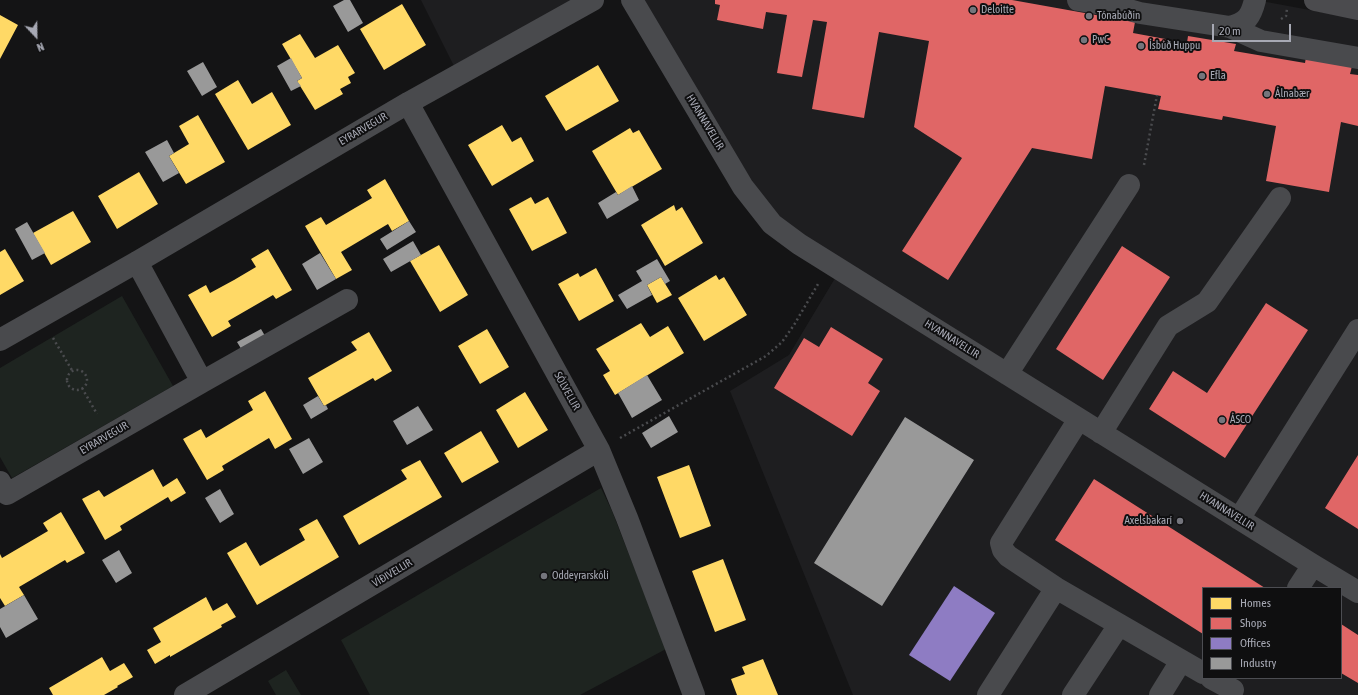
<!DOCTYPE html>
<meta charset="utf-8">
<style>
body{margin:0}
#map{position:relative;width:1358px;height:695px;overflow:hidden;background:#141415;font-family:"Asap Condensed",sans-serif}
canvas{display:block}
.legend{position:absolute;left:1202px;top:587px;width:140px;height:92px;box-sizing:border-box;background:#0f0f10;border:1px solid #4c4d52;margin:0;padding:5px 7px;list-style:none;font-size:12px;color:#a7a9b4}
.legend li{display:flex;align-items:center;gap:8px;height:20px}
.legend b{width:20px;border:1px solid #4c4d52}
.north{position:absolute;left:16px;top:16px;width:40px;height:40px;-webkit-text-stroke:3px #0f0f10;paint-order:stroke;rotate:158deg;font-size:11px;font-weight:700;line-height:16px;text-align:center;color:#a7a9b4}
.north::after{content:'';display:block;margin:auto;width:14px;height:18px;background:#a7a9b4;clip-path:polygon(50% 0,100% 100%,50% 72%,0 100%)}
.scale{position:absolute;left:1212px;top:24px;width:79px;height:18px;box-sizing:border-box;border:2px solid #a7a9b4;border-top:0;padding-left:5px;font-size:12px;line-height:14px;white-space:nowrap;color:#a7a9b4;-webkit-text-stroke:3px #0f0f10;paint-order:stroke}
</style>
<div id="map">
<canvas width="1358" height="695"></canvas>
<ul class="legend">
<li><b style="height:11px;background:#ffd966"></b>Homes</li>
<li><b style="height:11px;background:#e06666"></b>Shops</li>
<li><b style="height:11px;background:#8e7cc3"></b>Offices</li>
<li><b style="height:11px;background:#999"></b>Industry</li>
</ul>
<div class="north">N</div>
<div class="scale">20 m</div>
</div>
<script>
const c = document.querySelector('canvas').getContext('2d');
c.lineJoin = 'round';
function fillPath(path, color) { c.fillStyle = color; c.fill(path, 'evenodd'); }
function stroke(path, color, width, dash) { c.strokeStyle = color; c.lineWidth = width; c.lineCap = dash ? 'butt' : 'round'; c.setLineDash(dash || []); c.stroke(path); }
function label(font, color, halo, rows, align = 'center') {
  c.font = font + ' "Asap Condensed",sans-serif'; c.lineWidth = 4; c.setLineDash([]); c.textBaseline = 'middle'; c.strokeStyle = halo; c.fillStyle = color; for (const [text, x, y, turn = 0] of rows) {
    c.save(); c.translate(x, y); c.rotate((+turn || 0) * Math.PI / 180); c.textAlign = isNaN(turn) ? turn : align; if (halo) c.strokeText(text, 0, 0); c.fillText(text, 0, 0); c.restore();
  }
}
fillPath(new Path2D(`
 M421 0H587L457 72Z
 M637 0H1256L1358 19V695H853L730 391 789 355 843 265 777 220ZM1203 588H1341V678H1203Z`), '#1e1e20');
fillPath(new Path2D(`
 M122 296 173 386 12 478 0 457V368Z
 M601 488 612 511 666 649 580 695H370L341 640Z
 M286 670 301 695H276L268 681Z`), '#1e2420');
fillPath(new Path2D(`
 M402 4 426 45 384 70 360 29Z
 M0 15 18 25 0 59Z
 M300 34 315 58 338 45 355 73 348 77 351 83 340 89 343 94 315 110 297 81 302 78 282 44Z
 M598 65 619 101 566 131 545 96Z
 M238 80 252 104 272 92 291 125 248 150 215 94Z
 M198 115 225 162 186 184 169 156 189 144 179 126Z
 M502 125 512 142 521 137 534 161 492 186 468 145Z
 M630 128 633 133 639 130 662 169 618 195 592 151Z
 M139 172 158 204 117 229 98 196Z
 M385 179 409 221 392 231 388 224 341 252 352 270 336 279 305 226 321 217 326 225 372 198 367 190Z
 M531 197 535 204 548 197 567 233 532 251 509 209Z
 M674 205 676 211 682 207 703 243 665 266 641 225Z
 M73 211 91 242 51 265 33 233Z
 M439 245 468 295 440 312 410 261Z
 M5 249 24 281 0 295V252Z
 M268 249 292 290 276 299 273 295 228 321 231 326 212 337 188 295 206 285 210 293 234 280 256 267 251 259Z
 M596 268 614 301 579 321 558 284 578 273 580 277Z
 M716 275 719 280 724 277 747 315 704 341 678 298Z
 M661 277 672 295 657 303 647 285Z
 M641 323 650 337 668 326 684 353 615 395 603 375 610 371 596 349Z
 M487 329 509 367 480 384 458 346Z
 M369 332 392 371 375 381 373 378 324 406 308 378 357 350 351 342Z
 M265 391 292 439 275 449 269 438 222 466 224 470 207 480 183 439 201 429 206 438 253 410 248 401Z
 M525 392 548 430 518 448 496 410Z
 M481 431 499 462 462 483 444 453Z
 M420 460 442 497 359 545 343 516 407 479 401 470Z
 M689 465 711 526 680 538 657 477Z
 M153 469 163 487 177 478 186 493 171 502 168 497 120 526 122 530 105 540 82 499 99 490 104 497Z
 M61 512 85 553 67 563 65 560 19 587 24 595 5 606 0 598V554L2 558 48 531 43 523Z
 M317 519 339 557 257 605 227 553 246 542 260 566 305 540 299 529Z
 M723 559 746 620 715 632 692 571Z
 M206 597 213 611 227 603 236 617 221 625 222 627 170 657V655L155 664 147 650 161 642 153 628Z
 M102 657 110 671 124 663 133 677 117 686 118 687 104 695H53L49 688Z
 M763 659 778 695H737L731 679 745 674 742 667Z`), '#ffd966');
fillPath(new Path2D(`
 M715 0H1012L1135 22 1133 33 1187 43 1188 36 1236 44 1234 51 1305 63 1306 57 1352 66 1350 74 1358 75V126L1341 122 1329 192 1266 181 1276 126 1223 116 1222 120 1158 109 1161 96 1105 86 1092 159 1032 148 948 280 902 251 962 158 914 127 929 41 879 32 864 118 812 109 827 22 813 20 802 77 777 73 787 15 766 12 763 29 717 20 720 5 715 4Z
 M1122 246 1170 277 1103 380 1056 349Z
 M1266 303 1308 330 1225 458 1149 409 1173 371 1207 393Z
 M831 327 883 359 868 383 880 391 852 436 774 388 804 338 819 347Z
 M1358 455V529L1325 508Z
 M1094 479 1265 588H1203V634L1055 540Z
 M1341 624 1358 635V683L1341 673Z`), '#e06666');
fillPath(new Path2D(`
 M954 586 995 613 950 681 909 655Z`), '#8e7cc3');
fillPath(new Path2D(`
 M344 0H350L363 23 348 32 333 6Z
 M291 58 302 78 297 81 301 86 291 91 277 66Z
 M203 62 217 87 202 96 187 71Z
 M167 140 174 153 169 156 179 173 163 182 145 152Z
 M632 186 639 200 607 219 598 203 616 192 618 195Z
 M409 221 416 232 387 250 380 239Z
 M27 222 45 253 32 260 15 229Z
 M413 241 421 255 391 272 383 259Z
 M320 253 336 279 317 290 302 264Z
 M657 259 670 281 665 284 661 277 647 285 652 295 627 309 618 295 642 281 636 271Z
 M261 329 268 341 245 355 237 342Z
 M647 375 662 400 632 418 618 393Z
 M318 396 324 406 326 405 328 409 311 419 303 405Z
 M418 406 433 430 407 445 393 421Z
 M669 416 678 432 651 448 642 433Z
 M905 417 974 460 882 606 814 563Z
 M309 438 323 462 303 474 289 449Z
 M220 489 234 514 220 523 205 498Z
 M119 550 132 573 116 583 102 560Z
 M24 595 38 619 6 638 0 627V609Z`), '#999');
stroke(new Path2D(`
 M1281 19 1286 16 1287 9
 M1144 165 1157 95
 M53 338 73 372
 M67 380a10 10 0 1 1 20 0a10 10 0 1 1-20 0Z
 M82 388 97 414
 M620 438 766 356 782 342 794 325 818 284`), '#4a4b4e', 2.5, [2, 3]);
stroke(new Path2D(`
 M632 0 743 187 772 224 799 244 1313 565 1358 592
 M1078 0 1114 6 1140 13 1230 27 1261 41 1358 58
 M1230 27C1247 23 1251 16 1255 0
 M408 103 599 450 627 518 694 695
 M0 340 137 262 408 103 593 0
 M1007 374 1129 185
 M202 382 347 300
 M1079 419 1001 543 1003 550 1008 556 1056 588 1203 673
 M1101 433 1168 326 1207 302 1280 198
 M0 482 7 494 202 382 137 262
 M1239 519 1358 330
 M1298 588 1313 565
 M1211 678 1233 690
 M185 695 599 450
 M988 695 1056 588
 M1073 695 1119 625
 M1160 695 1181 661`), '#494a4d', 22);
stroke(new Path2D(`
 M1315 0 1358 9`), '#4b4b4e', 22);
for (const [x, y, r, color] of [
 [973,10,4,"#74757c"],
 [1089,16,4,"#74757c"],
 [1084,40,4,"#74757c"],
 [1141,46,4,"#74757c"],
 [1202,76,4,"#74757c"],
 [1267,94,4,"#74757c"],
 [1222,420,4,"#74757c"],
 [1180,521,4,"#74757c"],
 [544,576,4,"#74757c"]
]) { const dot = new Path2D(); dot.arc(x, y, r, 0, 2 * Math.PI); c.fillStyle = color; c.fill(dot); stroke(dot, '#0f0f10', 1.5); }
label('11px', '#a7a9b4', '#0f0f10', [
 ["Deloitte",981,10],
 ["Tónabúðin",1097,16],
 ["PwC",1092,40],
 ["Ísbúð Huppu",1149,46],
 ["Efla",1210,76],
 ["Álnabær",1275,94],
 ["ÁSCO",1230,420],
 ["Axelsbakarí",1172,521,"right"],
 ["Oddeyrarskóli",552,576]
], 'left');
label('11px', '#a7a9b4', '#0f0f10', [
 ["HVANNAVELLIR",705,122,59],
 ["EYRARVEGUR",363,129,-30],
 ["HVANNAVELLIR",952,339,32],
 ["SÓLVELLIR",567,391,61],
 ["EYRARVEGUR",104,438,-30],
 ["HVANNAVELLIR",1227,511,32],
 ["VÍÐIVELLIR",392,573,-31]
]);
</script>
